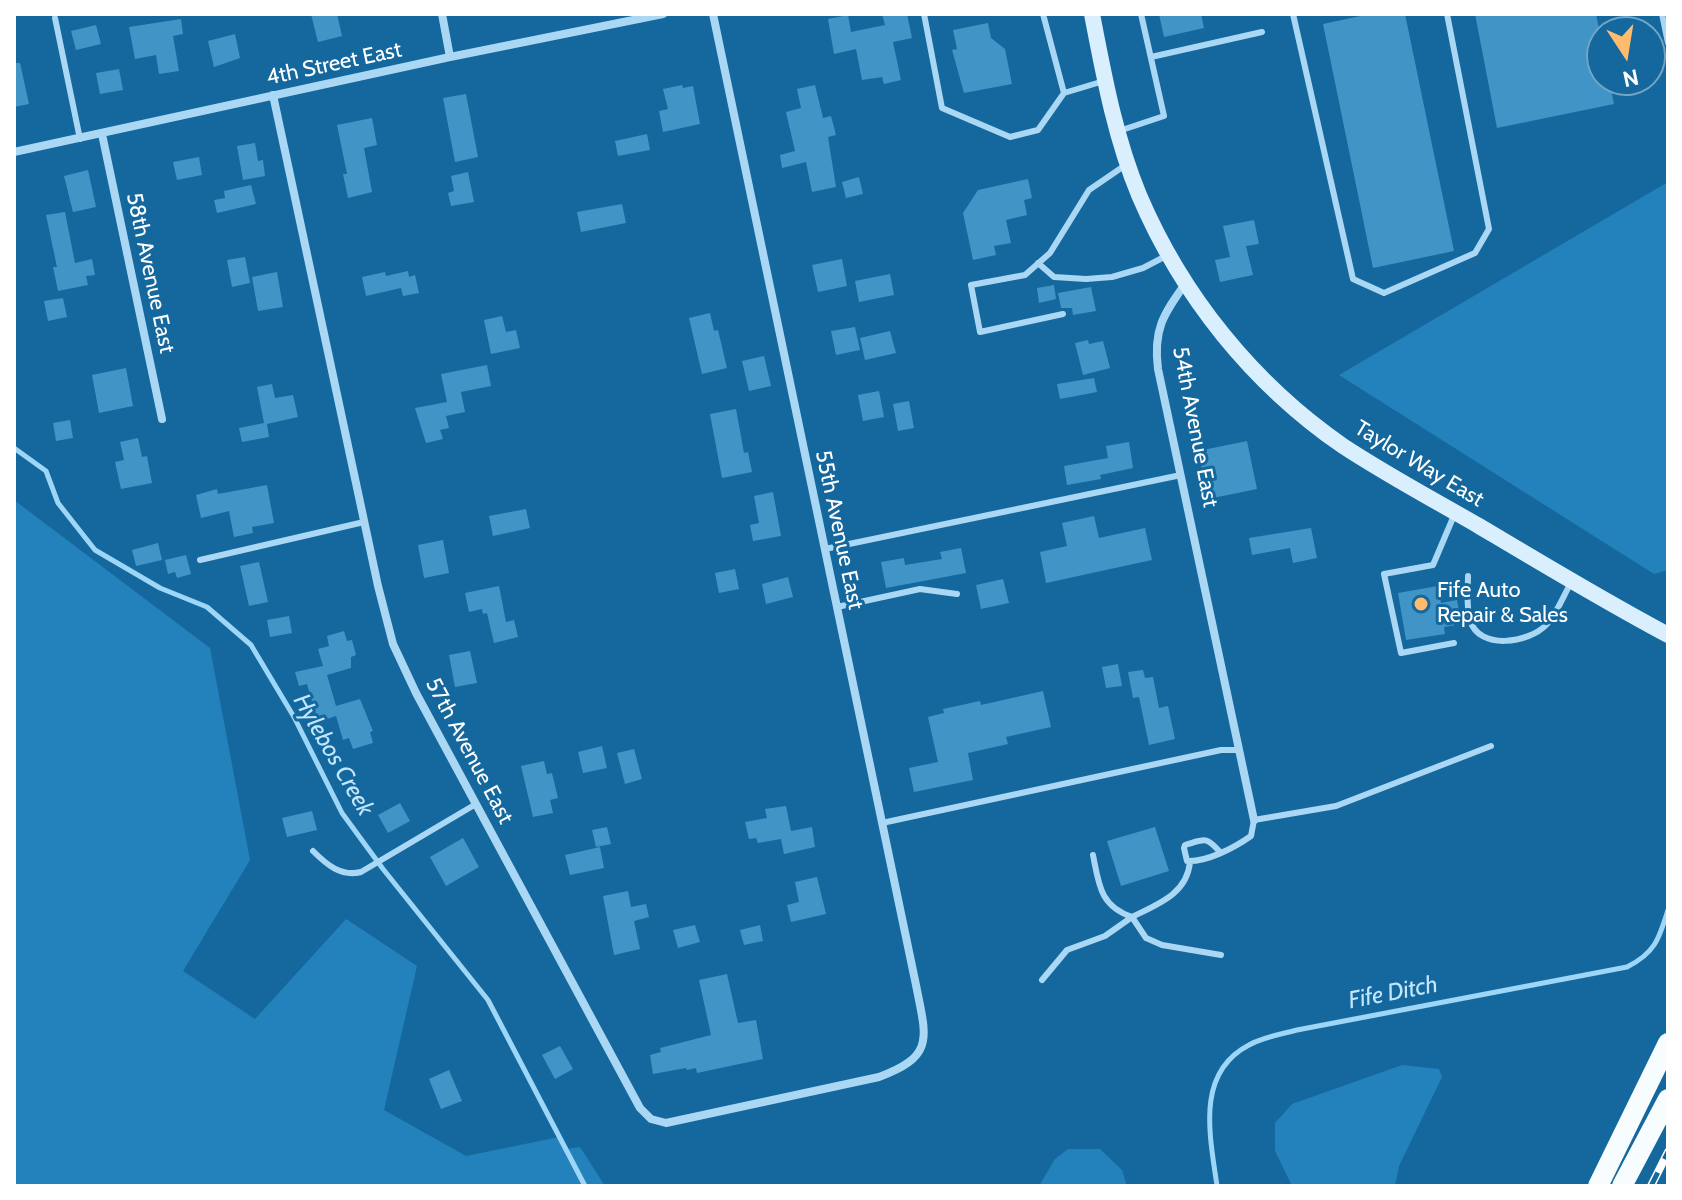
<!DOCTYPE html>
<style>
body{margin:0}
#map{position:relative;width:1682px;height:1200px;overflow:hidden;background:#14689e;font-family:Cabin,sans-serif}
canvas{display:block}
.frame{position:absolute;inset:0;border:16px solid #fff;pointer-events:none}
.north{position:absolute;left:1586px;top:16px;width:80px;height:80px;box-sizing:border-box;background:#14689e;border:2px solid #72a4c5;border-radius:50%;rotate:168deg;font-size:22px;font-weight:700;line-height:32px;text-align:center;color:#fff}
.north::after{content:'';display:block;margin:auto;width:28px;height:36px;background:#ffbc6d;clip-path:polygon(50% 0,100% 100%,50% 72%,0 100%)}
</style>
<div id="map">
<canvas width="1682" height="1200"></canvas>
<div class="frame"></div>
<div class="north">N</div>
</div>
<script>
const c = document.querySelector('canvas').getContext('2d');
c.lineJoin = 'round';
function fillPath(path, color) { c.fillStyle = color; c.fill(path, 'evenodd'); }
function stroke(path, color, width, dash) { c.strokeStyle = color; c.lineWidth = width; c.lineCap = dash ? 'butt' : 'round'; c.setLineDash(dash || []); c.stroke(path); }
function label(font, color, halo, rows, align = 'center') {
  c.font = font + ' Cabin,sans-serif'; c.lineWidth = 6; c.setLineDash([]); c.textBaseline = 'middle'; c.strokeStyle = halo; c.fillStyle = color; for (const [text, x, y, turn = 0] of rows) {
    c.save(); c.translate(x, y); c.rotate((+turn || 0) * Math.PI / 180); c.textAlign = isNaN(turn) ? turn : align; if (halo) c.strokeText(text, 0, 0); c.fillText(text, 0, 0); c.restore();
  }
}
fillPath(new Path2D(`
 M1668 182V570L1654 574 1339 375Z
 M14 500 210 648 250 860 183 971 255 1019 346 919 417 966 384 1110 466 1156 559 1137 566 1149 580 1147 605 1186H14Z
 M1402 1065 1439 1069 1442 1077 1399 1166 1395 1186H1292L1275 1151V1123L1292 1104Z
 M1068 1149H1100L1122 1170 1127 1186H1039L1055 1159Z`), '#2382bb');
stroke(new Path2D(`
 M14 448 46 471 58 503 95 550 160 588 207 607 251 645 294 717 342 813 383 869 488 1000 585 1186
 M1217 1186C1210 1136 1195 1073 1249 1045 1263 1037 1282 1034 1297 1030L1627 967C1655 953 1659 939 1668 910`), '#9dd6f7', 5);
fillPath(new Path2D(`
 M311 14H337L342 36 318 42Z
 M882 14H907L912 38 893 42 901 80 884 84 882 77 862 80 856 49 834 54 828 19 848 15 851 32 885 25Z
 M1159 14H1201L1204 28 1164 37Z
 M1370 14H1405L1454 251 1373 268 1323 24Z
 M1475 14H1596L1602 44V80H1609L1614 104 1497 128Z
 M181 19 183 34 173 36 179 71 159 74 156 55 135 59 129 27Z
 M988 23 991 38 1005 49 1012 84 964 93 952 50 957 49 953 30Z
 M96 25 101 44 76 50 71 31Z
 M235 34 240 58 214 67 208 41Z
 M14 63H20L29 104 14 107Z
 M119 69 123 90 100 94 96 73Z
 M682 85 683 88 693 86 700 124 663 132 659 111 668 109 663 89Z
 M815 85 823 118 831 116 836 135 828 137 836 187 812 192 806 162 782 168 780 155 795 151 786 112 801 108 797 89Z
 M466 94 478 157 455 162 443 98Z
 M372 118 377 145 364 148 372 192 348 198 343 174H347L337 125Z
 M647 134 650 150 618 156 615 141Z
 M255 143 258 161 263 160 265 176 243 180 237 146Z
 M199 157 202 175 177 180 173 162Z
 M88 170 96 207 73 212 64 176Z
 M468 172 474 202 451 206 448 193 454 191 451 176Z
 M859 177 863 194 846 198 842 182Z
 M1028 179 1032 198 1024 200 1027 215 1006 220 1011 243 994 246 996 255 973 260 963 213 978 190Z
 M251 185 256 204 217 213 214 200 225 198 224 191Z
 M622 204 626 223 581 232 577 212Z
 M65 212 75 263 92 259 95 275 86 276 88 285 58 291 53 267H57L46 215Z
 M1254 220 1259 244 1246 246 1253 275 1220 282 1215 260 1230 257 1223 226Z
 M245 257 250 283 232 287 227 260Z
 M842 259 847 286 818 292 812 265Z
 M408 271 409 277 415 275 419 293 403 296 401 288 366 296 362 277 385 272 386 276Z
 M277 272 283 307 258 311 252 277Z
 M890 274 894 295 859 302 855 281Z
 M1054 285 1056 299 1039 303 1037 288Z
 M1091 287 1096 311 1073 315 1072 308H1061L1058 293Z
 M63 298 67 317 48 321 44 301Z
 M710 313 714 331 718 330 727 368 702 374 689 318Z
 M502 316 506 332 516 330 520 348 491 354 484 320Z
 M855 327 860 350 836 355 831 331Z
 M890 331 896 353 865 360 860 338Z
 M1088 340 1089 344 1103 341 1110 368 1083 375 1075 343Z
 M764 356 771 386 749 391 742 361Z
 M487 365 491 386 461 392 465 412 446 416 449 428 440 430 443 439 426 443 415 408 447 402 441 374Z
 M126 368 133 406 99 413 92 375Z
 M1094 378 1097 392 1060 399 1057 384Z
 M272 384 275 398 293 395 298 417 267 424 269 437 242 442 239 428 264 423 257 387Z
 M879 391 884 417 863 421 858 395Z
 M909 401 914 428 898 431 893 404Z
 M736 409 744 453 748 452 752 472 722 478 710 414Z
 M70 420 73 438 56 441 53 423Z
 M138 438 142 457 147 456 152 483 121 489 115 462 124 460 120 442Z
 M1247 441 1257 489 1208 499 1198 451Z
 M1129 442 1133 468 1100 475 1101 479 1067 485 1064 466 1108 458 1106 446Z
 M267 485 274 523 252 527 253 533 234 537 229 511 201 518 196 495 217 489 218 494Z
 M773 492 781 536 753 541 750 525 759 523 754 496Z
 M526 509 530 528 493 536 489 516Z
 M1094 516 1099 538 1145 528 1152 560 1046 583 1040 552 1067 546 1062 523Z
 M1311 528 1317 558 1293 563 1290 548 1252 555 1249 538Z
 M443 540 449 573 424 578 418 545Z
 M158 543 162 560 136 566 132 550Z
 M961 548 966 573 886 588 881 562 904 558 905 565 942 559 940 552Z
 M186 555 191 574 177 578 175 572 168 574 165 560Z
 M259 562 268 602 249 606 240 566Z
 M735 569 739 589 719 593 715 573Z
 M788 577 793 597 766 604 762 584Z
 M1003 579 1009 603 981 609 976 585Z
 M499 586 506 622 514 620 518 637 494 643 487 613 483 614 482 609 469 612 465 593Z
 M1438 586 1441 603 1457 600 1461 624 1444 627 1445 634 1406 640 1398 593Z
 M289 616 292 633 270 637 267 620Z
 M344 631 347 641 352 640 356 655 351 657V668L327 675 336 706 360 699 373 731 370 732 373 743 353 749 349 738 343 740 336 716 318 722 307 684 299 686 295 672 323 666 318 649 329 646 327 636Z
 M470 651 477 683 455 687 449 655Z
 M1118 664 1122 686 1106 688 1102 667Z
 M1143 670 1145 678 1153 677 1159 708 1168 706 1175 739 1149 745 1139 697 1133 698 1128 672Z
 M1043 691 1051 727 1006 737 1008 744 968 753 973 780 914 792 909 768 938 762 928 717 944 713 943 709 980 701 981 705Z
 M602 746 607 768 583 773 578 752Z
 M634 749 642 779 625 784 617 753Z
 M544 761 547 774 552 773 558 798 550 800 553 813 533 817 521 766Z
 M400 803 410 821 388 833 378 815Z
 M786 806 791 831 812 827 815 847 784 854 781 839 758 843 756 838 749 839 745 822 767 818 765 809Z
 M312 811 317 830 287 837 282 818Z
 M607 827 611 844 596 847 592 830Z
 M1155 827 1169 871 1121 886 1107 841Z
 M463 838 479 867 446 886 430 857Z
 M600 847 604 868 570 875 565 855Z
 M817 877 826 914 791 922 787 905 799 902 795 882Z
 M628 891 631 907 646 904 649 917 634 921 640 949 614 955 603 896Z
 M695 925 700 942 678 948 673 930Z
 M760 925 763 941 744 945 740 930Z
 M727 974 738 1023 756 1020 763 1059 697 1073 696 1068 687 1070 686 1068 653 1074 650 1055 661 1052 660 1048 711 1035 699 980Z
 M560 1046 573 1069 555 1079 542 1055Z
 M449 1070 462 1101 441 1109 429 1079Z`), '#4194c6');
stroke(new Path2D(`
 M924 14 942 108 1010 137 1038 130 1064 93 1104 81
 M1043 14 1064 93
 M1293 14 1353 279 1384 293 1475 253 1489 229 1447 14
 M1662 14 1668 43
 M55 18 80 139
 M1151 57 1262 32
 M1119 131 1164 116 1141 14
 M1038 263 1054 277 1086 279 1112 277 1143 268 1168 255
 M1063 314 980 332 971 285 1025 275 1050 253 1089 190 1127 164
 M825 549 1181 475
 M200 560 364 522
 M1468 576C1468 589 1466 607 1470 620 1479 651 1529 643 1546 625 1557 614 1564 594 1572 581
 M837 607 920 589 957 594
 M1454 643 1401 653 1384 574 1433 565 1455 513
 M882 823 1221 750H1239
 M313 851C327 865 341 877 361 872L476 804
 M1220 852C1206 836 1205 839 1185 845L1184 848 1187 861C1207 862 1234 848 1251 836L1254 820 1336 806 1491 746
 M1093 855C1099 885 1100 906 1132 917 1158 904 1187 894 1190 862
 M1042 980 1067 950 1105 936 1132 917 1146 938 1162 945 1221 955`), '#aad8f4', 6);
stroke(new Path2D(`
 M442 14 450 57
 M273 95 378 586 393 644 416 693 640 1108 651 1119 666 1123 879 1077C936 1056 926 1037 916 985L713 14
 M102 134 162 419
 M14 152 450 57 663 14
 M1185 284C1163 315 1153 330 1158 369L1254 820`), '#aad8f4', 8);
stroke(new Path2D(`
 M1092 14C1104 76 1115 137 1139 195 1182 296 1253 384 1343 446 1387 475 1434 500 1479 526 1541 563 1604 601 1668 635`), '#daeffd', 16);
stroke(new Path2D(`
 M1598 1186 1668 1043
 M1622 1186 1668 1099`), '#f7fcff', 20);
const rail = new Path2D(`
 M1651 1186 1668 1152`);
stroke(rail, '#fff', 8);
stroke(rail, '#14689e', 5, [15]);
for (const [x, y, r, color] of [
 [1421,604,8,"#ffbc6d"]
]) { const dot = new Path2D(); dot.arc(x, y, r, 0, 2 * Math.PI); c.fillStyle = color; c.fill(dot); stroke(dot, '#14689e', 3); }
label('22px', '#fff', '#14689e', [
 ["4th Street East",334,64,-12],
 ["58th Avenue East",150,273,78],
 ["54th Avenue East",1195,427,79],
 ["Taylor Way East",1419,464,31],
 ["55th Avenue East",839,530,78],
 ["57th Avenue East",469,751,62]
]);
label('22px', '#fff', '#14689e', [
 ["Fife Auto",1437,591],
 ["Repair & Sales",1437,616]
], 'left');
label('italic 24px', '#c2e6fb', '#14689e', [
 ["Hylebos Creek",333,755,60],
 ["Fife Ditch",1393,993,-11]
]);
</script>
